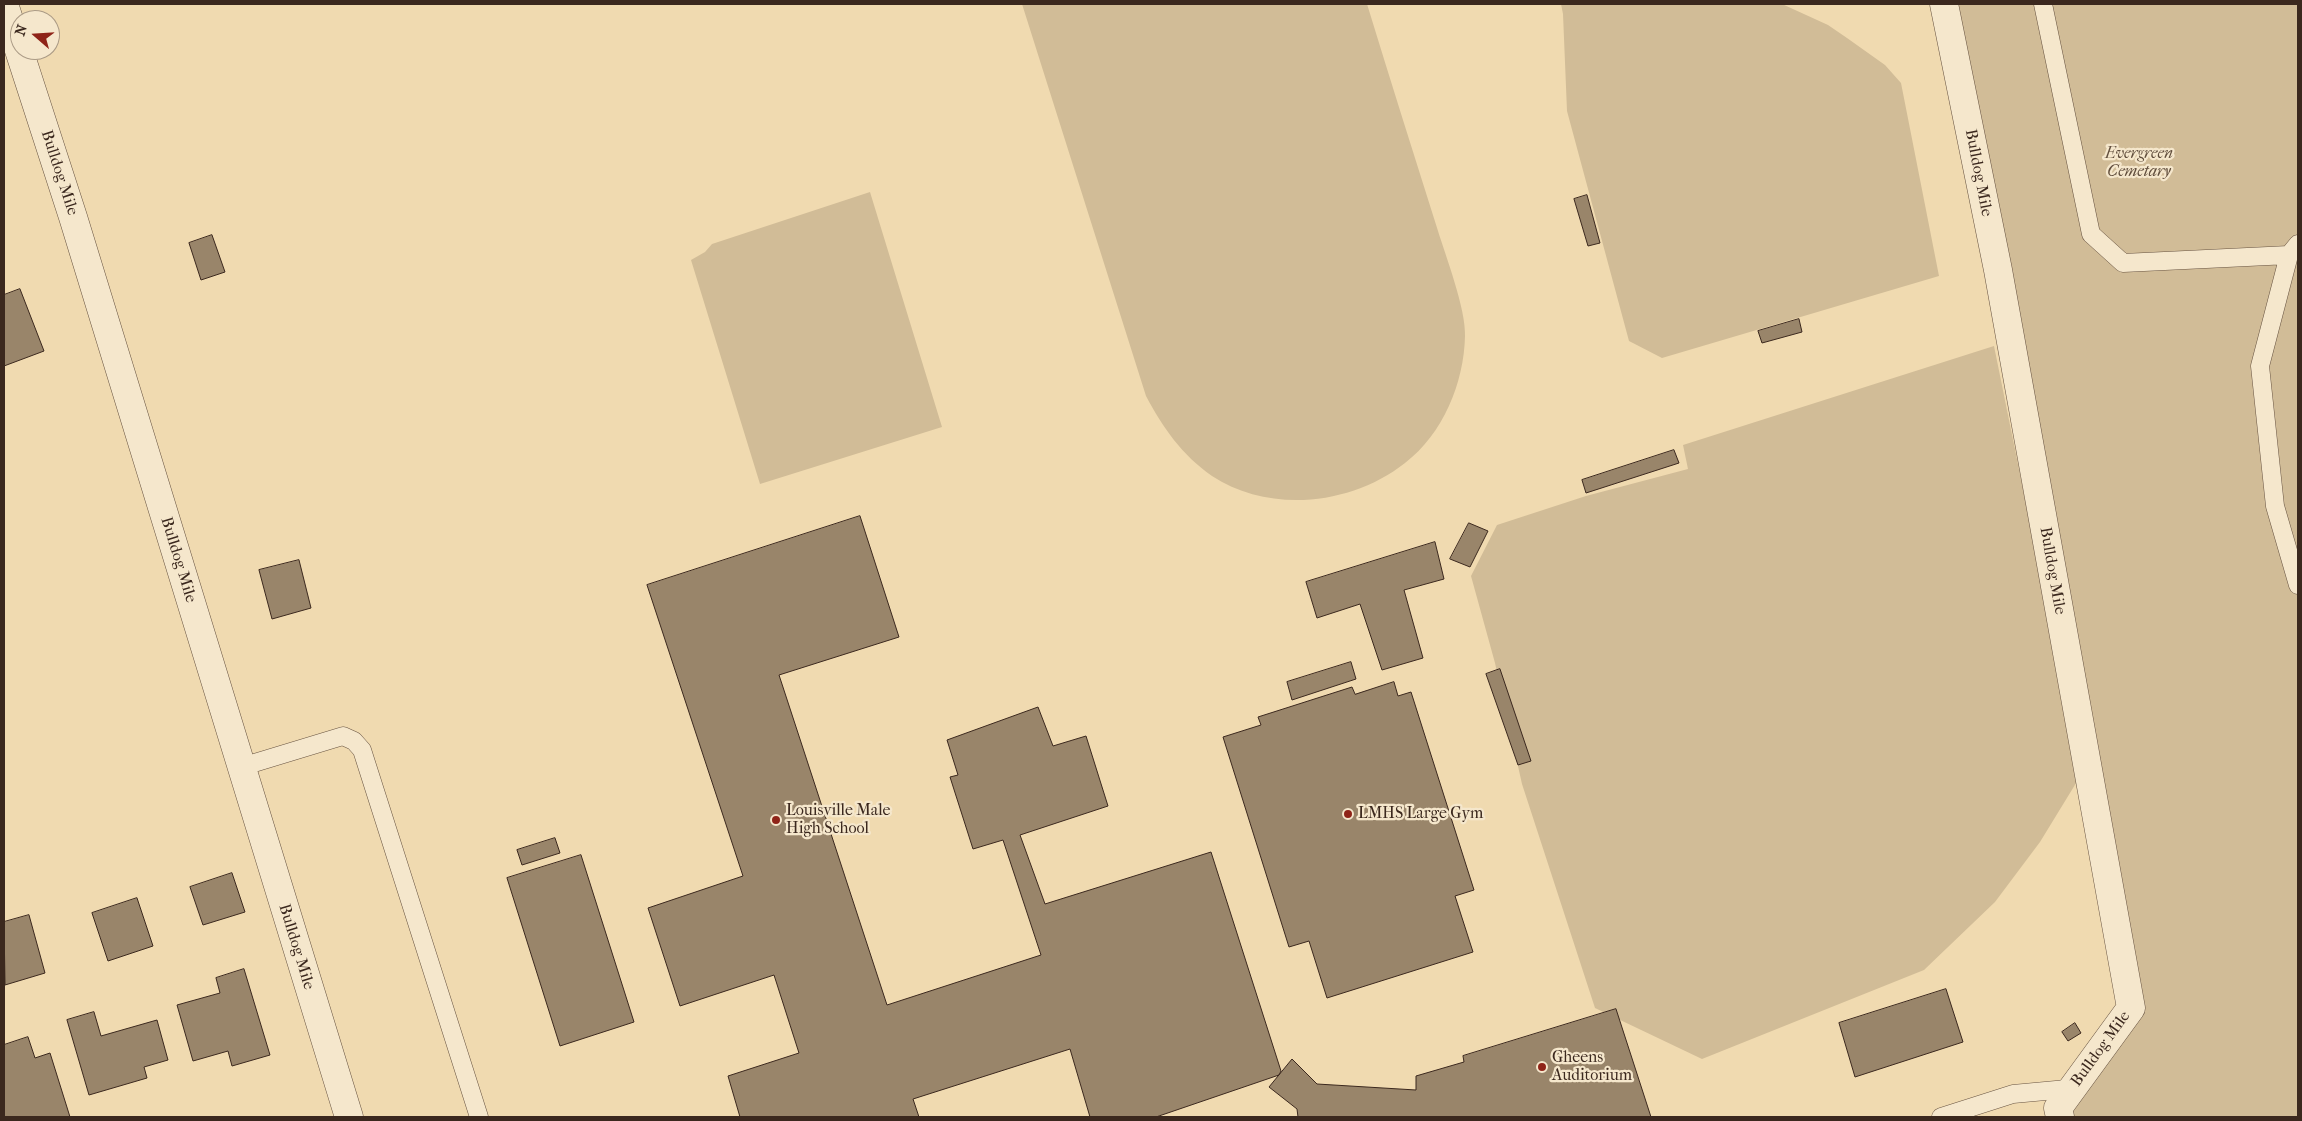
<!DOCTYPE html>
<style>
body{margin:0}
#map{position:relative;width:2302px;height:1121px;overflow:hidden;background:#f0dab0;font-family:"IM FELL French Canon",serif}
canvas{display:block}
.frame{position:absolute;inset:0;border:5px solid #3b281e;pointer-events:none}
.north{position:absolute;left:10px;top:10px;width:50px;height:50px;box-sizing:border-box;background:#f5e7cc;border:1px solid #ab9b86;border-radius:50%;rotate:289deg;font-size:14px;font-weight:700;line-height:20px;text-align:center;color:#3b281e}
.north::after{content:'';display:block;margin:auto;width:18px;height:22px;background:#8f2418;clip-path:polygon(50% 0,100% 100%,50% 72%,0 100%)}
</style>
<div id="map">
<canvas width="2302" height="1121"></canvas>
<div class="frame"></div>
<div class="north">N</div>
</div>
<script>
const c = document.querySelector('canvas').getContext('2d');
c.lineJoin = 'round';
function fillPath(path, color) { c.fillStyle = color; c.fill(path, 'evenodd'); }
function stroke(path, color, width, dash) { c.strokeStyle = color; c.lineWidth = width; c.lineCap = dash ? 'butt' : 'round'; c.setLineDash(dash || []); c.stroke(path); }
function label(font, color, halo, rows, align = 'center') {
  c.font = font + ' "IM FELL French Canon",serif'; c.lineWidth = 4.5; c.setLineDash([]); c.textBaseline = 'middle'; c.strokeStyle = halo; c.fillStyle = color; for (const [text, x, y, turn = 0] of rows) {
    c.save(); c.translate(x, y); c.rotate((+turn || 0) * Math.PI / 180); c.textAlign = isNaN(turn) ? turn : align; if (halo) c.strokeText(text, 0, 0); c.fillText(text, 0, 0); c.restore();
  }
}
fillPath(new Path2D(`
 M1022 4H1367C1390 79 1414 155 1438 231 1446 257 1466 309 1465 336 1464 383 1443 434 1405 463 1352 505 1270 514 1212 476 1182 455 1163 428 1146 396Z
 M1561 4H1782L1828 25 1847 38 1885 65 1901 83 1939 276 1662 358 1629 341 1567 111 1563 14Z
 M1949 4H2298V1117H2060L2131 1008Z
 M870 192 942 427 760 484 691 260 705 252 712 244Z
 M1994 346 2081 775 2040 842 1995 902 1924 970 1702 1059 1595 1008 1522 784 1495 663 1471 576 1497 525 1586 496 1688 469 1683 445Z`), '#d1bc97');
const building = new Path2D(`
 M1587 195 1600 243 1588 246 1574 199Z
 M212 235 225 272 201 280 189 243Z
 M20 289 44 351 4 366V295Z
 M1799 319 1802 332 1762 343 1758 331Z
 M1674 450 1679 463 1586 493 1582 480Z
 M860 516 899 637 779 675 887 1005 1041 955 1003 840 973 849 950 777 958 775 947 740 1038 707 1053 746 1086 736 1108 806 1020 835 1045 904 1211 852 1281 1071 1279 1075 1156 1117H1090L1070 1049 913 1099 919 1117H740L728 1076 799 1053 774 975 680 1006 648 908 743 876 647 585Z
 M1469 523 1488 531 1470 567 1450 559Z
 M1435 542 1444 579 1404 590 1423 658 1382 670 1360 604 1317 618 1306 582Z
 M299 560 311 608 272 619 259 570Z
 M1351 662 1356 679 1292 700 1287 682Z
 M1500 669 1531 761 1518 765 1486 674Z
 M1394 682 1398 696 1411 692 1474 890 1455 896 1473 952 1327 998 1309 941 1289 947 1223 737 1261 725 1258 717 1352 687 1355 694Z
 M555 838 560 853 522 865 517 850Z
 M581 855 634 1022 560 1046 507 878Z
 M232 873 245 912 203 925 190 887Z
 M137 898 153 946 108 961 92 913Z
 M29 915 45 973 5 985 4 922Z
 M244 969 270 1055 232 1066 228 1051 193 1061 177 1005 220 993 216 978Z
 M1946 989 1963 1042 1855 1077 1839 1023Z
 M1616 1009 1651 1117H1298L1297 1109 1269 1087 1292 1059 1317 1084 1416 1090V1076L1464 1062 1463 1056Z
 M94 1012 101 1036 157 1020 168 1060 144 1067 147 1078 89 1095 67 1020Z
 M2075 1023 2081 1033 2068 1041 2062 1032Z
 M28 1037 35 1058 50 1053 70 1117H4V1045Z`);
fillPath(building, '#99856a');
stroke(building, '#3b281e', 1);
const lane = new Path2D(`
 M2043 4 2091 234 2123 263 2289 255
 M2298 244 2289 255 2260 366 2275 506 2298 585
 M241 767 343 736 354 741 362 750 479 1117
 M1941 1117 2013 1094 2067 1089`);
const street = new Path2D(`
 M4 4 73 217 349 1117
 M1944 4 1998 270 2131 1008 2058 1108 2060 1117`);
stroke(lane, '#685442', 19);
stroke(street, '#685442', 29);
stroke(lane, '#f5e7cc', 18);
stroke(street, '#f5e7cc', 28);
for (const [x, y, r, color] of [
 [1348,814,5,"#8f2418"],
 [776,820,5,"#8f2418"],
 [1542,1067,5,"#8f2418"]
]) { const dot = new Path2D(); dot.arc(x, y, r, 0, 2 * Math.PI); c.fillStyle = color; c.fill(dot); stroke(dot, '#f5e7cc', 2); }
label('italic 16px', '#604d3c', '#f5e7cc', [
 ["Evergreen",2139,154],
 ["Cemetary",2139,172]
]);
label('16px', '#3b281e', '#f5e7cc', [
 ["Bulldog Mile",59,173,72],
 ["Bulldog Mile",1978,173,79],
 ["Bulldog Mile",178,560,73],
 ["Bulldog Mile",2052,571,80],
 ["Bulldog Mile",296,947,73],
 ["Bulldog Mile",2101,1049,-54]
]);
label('16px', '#3b281e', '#f5e7cc', [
 ["Louisville Male",786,811],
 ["High School",786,829],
 ["LMHS Large Gym",1358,814],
 ["Gheens",1552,1058],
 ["Auditorium",1552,1076]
], 'left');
</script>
